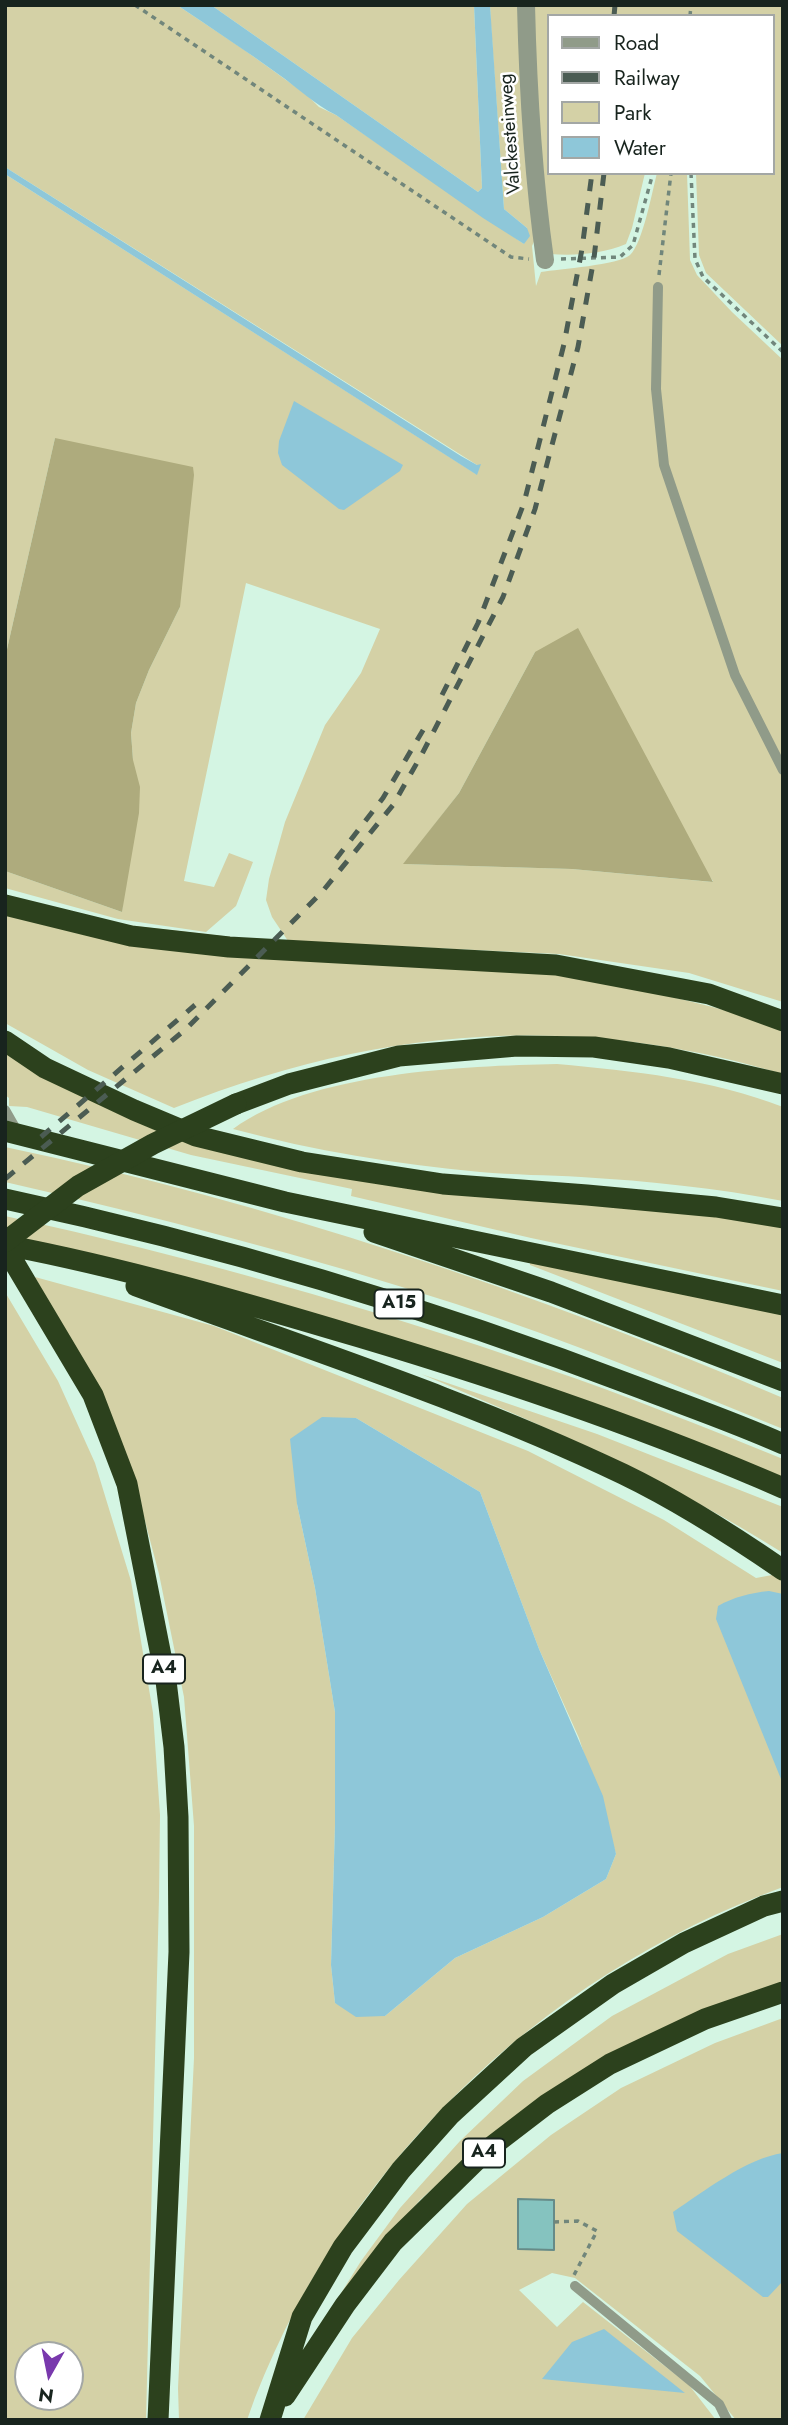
<!DOCTYPE html>
<style>
body{margin:0}
#map{position:relative;width:788px;height:2425px;overflow:hidden;background:#d4f5e3;font-family:Jost,sans-serif}
canvas{display:block}
.frame{position:absolute;inset:0;border:7px solid #18241e;pointer-events:none}
.legend{position:absolute;left:547px;top:14px;width:228px;height:161px;box-sizing:border-box;background:#fff;border:2px solid #a3a7a5;margin:0;padding:9px 12px;list-style:none;font-size:21px;color:#18241e}
.legend li{display:flex;align-items:center;gap:14px;height:35px}
.legend b{width:35px;border:2px solid #a3a7a5}
.north{position:absolute;left:14px;top:2341px;width:70px;height:70px;box-sizing:border-box;background:#fff;border:2px solid #a3a7a5;border-radius:50%;rotate:189deg;font-size:19px;font-weight:700;line-height:28px;text-align:center;color:#18241e}
.north::after{content:'';display:block;margin:auto;width:24px;height:32px;background:#7939ad;clip-path:polygon(50% 0,100% 100%,50% 72%,0 100%)}
</style>
<div id="map">
<canvas width="788" height="2425"></canvas>
<div class="frame"></div>
<ul class="legend">
<li><b style="height:9px;background:#909b89"></b>Road</li>
<li><b style="height:9px;background:#4b5c53"></b>Railway</li>
<li><b style="height:19px;background:#d4d1a6"></b>Park</li>
<li><b style="height:19px;background:#8ec7d9"></b>Water</li>
</ul>
<div class="north">N</div>
</div>
<script>
const c = document.querySelector('canvas').getContext('2d');
c.lineJoin = 'round';
function fillPath(path, color) { c.fillStyle = color; c.fill(path, 'evenodd'); }
function stroke(path, color, width, dash) { c.strokeStyle = color; c.lineWidth = width; c.lineCap = dash ? 'butt' : 'round'; c.setLineDash(dash || []); c.stroke(path); }
function label(font, color, halo, rows, align = 'center') {
  c.font = font + ' Jost,sans-serif'; c.lineWidth = 5; c.setLineDash([]); c.textBaseline = 'middle'; c.strokeStyle = halo; c.fillStyle = color; for (const [text, x, y, turn = 0] of rows) {
    c.save(); c.translate(x, y); c.rotate((+turn || 0) * Math.PI / 180); c.textAlign = isNaN(turn) ? turn : align; if (halo) c.strokeText(text, 0, 0); c.fillText(text, 0, 0); c.restore();
  }
}
fillPath(new Path2D(`
 M5 5H177L243 49 307 95 319 107 336 115 524 244 527 228 504 209 491 25 490 5H519L537 235 532 246 536 286 541 272C559 269 619 265 630 255 643 242 652 192 657 173H687L690 260 697 275 732 312 783 360V1002L689 973 559 954 288 941 272 917 266 900 269 879 285 822 325 725 361 673 380 629 246 583 184 881 214 887 229 853 253 862 236 906 206 932 118 919 5 888V871L122 912 133 760 131 733 136 703 149 670 180 607 55 438 5 658V174L476 474 477 465 5 167ZM535 652 713 881 712 882 572 869 404 864 459 793Z
 M211 5H474L482 188 478 192Z
 M531 5H783V346L706 273 699 255 696 173H772V16H548V173H645L632 228 626 244C602 254 575 256 550 254L537 153Z
 M5 911 554 974C635 988 705 1002 783 1028V1074C573 1011 376 1027 174 1108L88 1070 5 1023Z
 M5 1048 202 1142 783 1222V1291L531 1238 351 1196 352 1189 191 1155 27 1107 9 1106V1098L5 1095Z
 M557 1064C633 1071 711 1079 783 1107V1201C717 1188 648 1181 581 1177 548 1175 513 1175 480 1172 396 1164 315 1151 233 1129 311 1072 463 1066 557 1064Z
 M5 1147C269 1202 535 1292 783 1398V1429C675 1385 567 1340 456 1304 308 1256 157 1217 5 1182Z
 M5 1216C188 1256 369 1307 545 1368 625 1395 704 1427 783 1459V1479L5 1234Z
 M530 1259 783 1313V1363L530 1265Z
 M35 1277 214 1326 528 1451 664 1520 756 1578 783 1573V1887C539 1976 334 2174 247 2420H179L178 2388 194 2058V1826L184 1697 159 1574 132 1472 82 1364ZM356 1418 480 1492 539 1649 579 1738 616 1854 606 1879 543 1917 455 1958 385 2016 335 2003 331 1965 335 1825V1712L315 1588 297 1504Z
 M5 1292 58 1381 95 1463 131 1581 153 1713 160 1815 159 1897 146 2420H5ZM28 2355H70V2397H28Z
 M421 1374 597 1434 783 1507V1553C669 1481 545 1426 421 1374Z
 M783 1934V1984L730 2001 485 2142 420 2200 335 2303 361 2261 400 2208 460 2141 523 2081 612 2016 728 1954Z
 M783 2018V2420H736L700 2376 575 2278 552 2273 519 2290 557 2327 583 2302 689 2385 716 2420H303L352 2338 399 2280 467 2204 551 2135 621 2088 715 2043Z`), '#d4d1a6');
fillPath(new Path2D(`
 M55 438 193 467 194 475 180 607 149 670 136 703 131 733 133 760 140 787 139 813 122 912 5 871V658Z
 M578 628 713 882 572 869 403 864 459 793 535 652Z`), '#aeab7d');
fillPath(new Path2D(`
 M177 5H211L478 192 482 188 474 5H490L504 209 527 228 530 236 524 244 483 218 336 115C315 105 298 88 278 74 245 50 211 28 177 5Z
 M5 167 461 456 477 465 481 464 477 475 5 174Z
 M294 401 403 465 400 471 344 510 339 509 282 465 278 453 279 441Z
 M322 1417 356 1418 480 1492 539 1649 603 1796 616 1854 606 1879 543 1917 455 1958 385 2016 356 2017 335 2003 331 1965 335 1825V1712L315 1588 297 1504 290 1439Z
 M769 1591 783 1594V1784L716 1619 718 1606C734 1597 750 1593 769 1591Z
 M783 2153V2281L768 2297H763L677 2231 673 2212C703 2192 747 2158 783 2153Z
 M604 2329 685 2393 542 2379 572 2342Z`), '#8ec7d9');
const building = new Path2D(`
 M518 2199 554 2200V2250L518 2249Z`);
fillPath(building, '#85c3bf');
stroke(building, '#668b88', 2);
stroke(new Path2D(`
 M135 5 511 257 529 259
 M690 16 691 5
 M691 173 695 259 703 277 783 352
 M561 259 620 257 633 245 653 173
 M659 275 671 173
 M554 2222 578 2221 597 2231 574 2275`), '#71867b', 3.5, [5, 5]);
stroke(new Path2D(`
 M658 287 656 389 664 465 735 675 783 770
 M5 1110 17 1131
 M575 2286 719 2404 727 2420`), '#909b89', 10);
stroke(new Path2D(`
 M526 5C528 91 533 175 545 260`), '#909b89', 18);
stroke(new Path2D(`
 M5 905 131 936 229 947 556 965 709 994 783 1021
 M5 1041 45 1068 134 1110 196 1136 302 1162 443 1184 587 1195 716 1207 783 1218
 M236 1104 289 1084 399 1056 517 1046 594 1047 669 1058 783 1084
 M5 1131 285 1202 783 1305
 M5 1199C221 1245 433 1309 640 1388 687 1406 736 1423 783 1444
 M374 1232 551 1292 783 1381
 M5 1245C125 1268 242 1302 359 1337 503 1380 645 1428 783 1488
 M5 1247 93 1395 127 1484 166 1681 174 1747 178 1817 179 1952 158 2420
 M136 1286C299 1346 466 1399 623 1474 679 1501 732 1535 783 1570
 M285 2396 345 2305 393 2242 487 2150 547 2104 610 2064 705 2019 783 1992
 M270 2420 302 2317 343 2247 401 2170 450 2115 524 2047 613 1984 684 1943 764 1906 783 1901`), '#2c411d', 21);
stroke(new Path2D(`
 M614 16 615 5
 M442 695 478 623 524 503 564 344 582 249 592 173
 M336 859 383 798 429 720
 M41 1137 195 1005
 M5 1179 186 1029 322 892 393 805 422 754 503 597 535 509 578 347 594 258 604 173`), '#4b5c53', 5, [12, 12]);
stroke(new Path2D(`
 M5 1242 78 1186 153 1144 236 1104`), '#2c411d', 21);
for (const [x, y, w] of [
 [399,1304,49],
 [164,1669,42],
 [484,2153,42]
]) { const box = new Path2D(); box.roundRect(x - w / 2, y - 14.5, w, 29, 5); c.fillStyle = '#fff'; c.fill(box); stroke(box, '#18241e', 2); }
label('bold 18px', '#18241e', null, [
 ["A15",399,1304],
 ["A4",164,1669],
 ["A4",484,2153]
]);
label('19px', '#18241e', '#fff', [
 ["Valckesteinweg",511,134,-94]
]);
</script>
